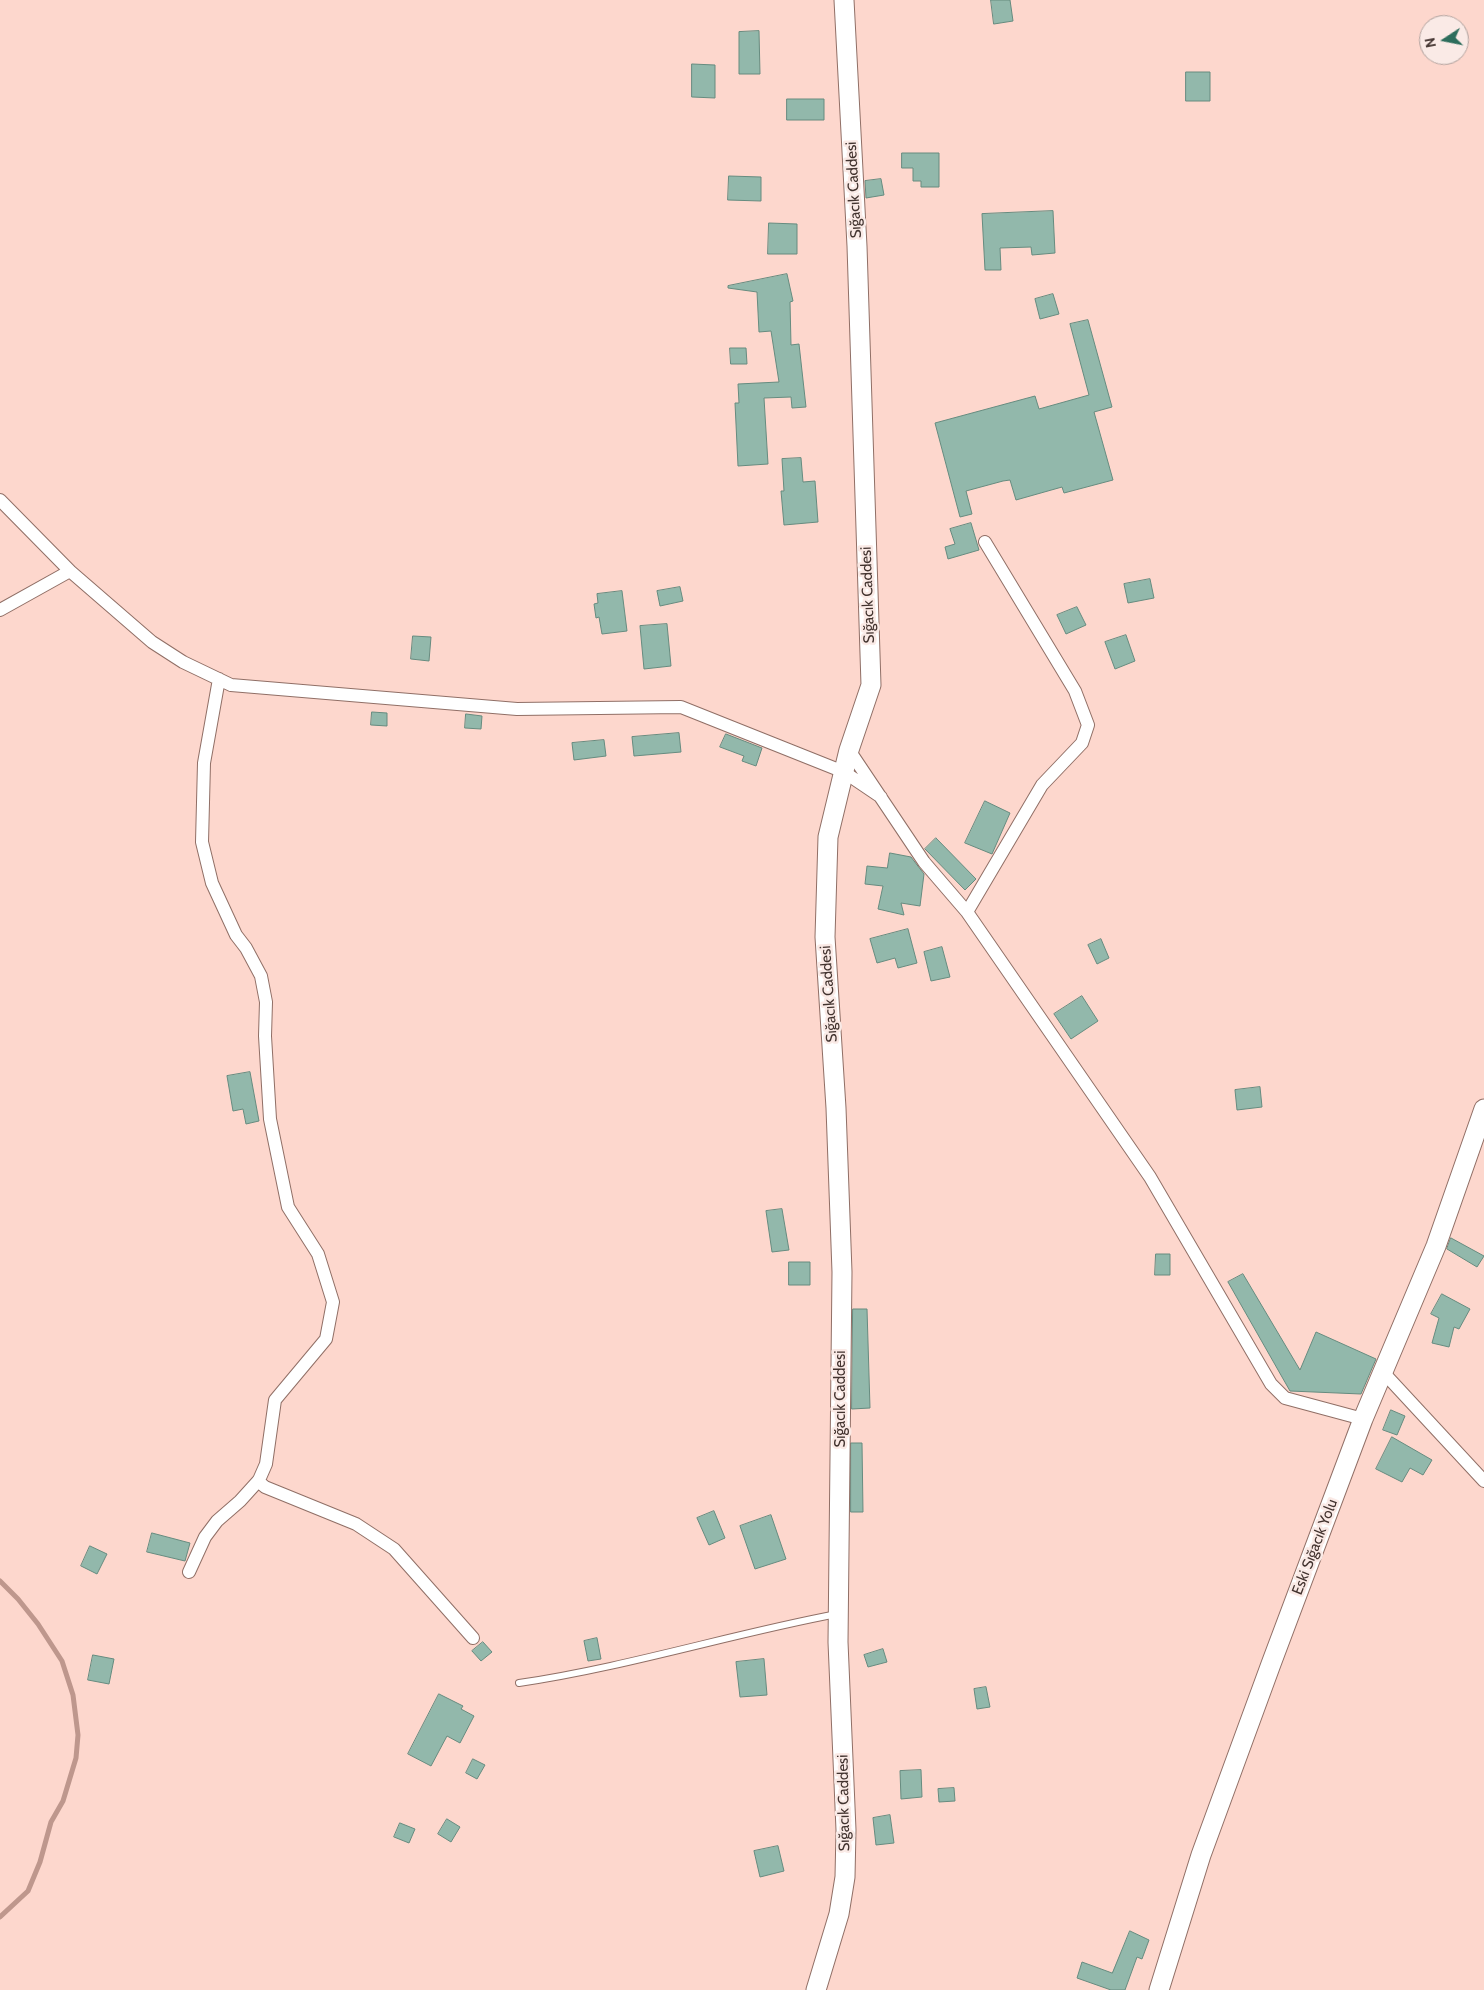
<!DOCTYPE html>
<meta charset="utf-8">
<style>
body{margin:0}
#map{position:relative;width:1484px;height:1990px;overflow:hidden;background:#fdd7cd;font-family:Cabin,sans-serif}
canvas{display:block}
.north{position:absolute;left:1419px;top:15px;width:50px;height:50px;box-sizing:border-box;background:#faeae6;border:1px solid #b0a19d;border-radius:50%;rotate:259deg;font-size:14px;font-weight:700;line-height:20px;text-align:center;color:#42332f}
.north::after{content:'';display:block;margin:auto;width:18px;height:22px;background:#2d6d5c;clip-path:polygon(50% 0,100% 100%,50% 72%,0 100%)}
</style>
<div id="map">
<canvas width="1484" height="1990"></canvas>
<div class="north">N</div>
</div>
<script>
const c = document.querySelector('canvas').getContext('2d');
c.lineJoin = 'round';
function stroke(path, color, width, dash) { c.strokeStyle = color; c.lineWidth = width; c.lineCap = dash ? 'butt' : 'round'; c.setLineDash(dash || []); c.stroke(path); }
function fillPath(path, color) { c.fillStyle = color; c.fill(path, 'evenodd'); }
function label(font, color, halo, rows, align = 'center') {
  c.font = font + ' Cabin,sans-serif'; c.lineWidth = 5; c.setLineDash([]); c.textBaseline = 'middle'; c.strokeStyle = halo; c.fillStyle = color; for (const [text, x, y, turn = 0] of rows) {
    c.save(); c.translate(x, y); c.rotate((+turn || 0) * Math.PI / 180); c.textAlign = isNaN(turn) ? turn : align; if (halo) c.strokeText(text, 0, 0); c.fillText(text, 0, 0); c.restore();
  }
}
stroke(new Path2D(`
 M0 1581 18 1599 38 1624 62 1661 73 1695 78 1735 76 1758 63 1801 51 1822 40 1862 28 1891 0 1917`), '#be978d', 5);
const building = new Path2D(`
 M991 0H1010L1013 21 994 24Z
 M759 31 760 74H739V32Z
 M692 64 715 65V98L692 97Z
 M1186 72H1210V101H1186Z
 M787 99H824V120H787Z
 M902 153H939V187H921V181H913V168H902Z
 M729 176 761 177V201L728 200Z
 M881 179 884 195 866 198 865 181Z
 M1053 211 1055 253 1032 255 1031 247 1000 248 1001 270H985L982 214Z
 M769 223 797 224V254H768Z
 M787 274 793 301 790 302 791 345 799 344 806 407 792 408 791 397 764 398 768 464 738 466 735 403H739L738 384 779 382 771 331 759 332 757 292 728 288V286Z
 M1053 294 1059 314 1040 319 1035 299Z
 M1088 320 1112 407 1094 412 1113 480 1064 493 1062 487 1016 500 1010 480 1003 481 966 491 972 514 960 517 935 423 1035 396 1039 409 1089 395 1070 324Z
 M730 348H746L747 364H731Z
 M801 458 803 482 815 481 818 522 784 525 781 491H784L782 459Z
 M971 523 979 550 948 559 945 547 955 544 950 529Z
 M1150 579 1154 598 1128 603 1124 584Z
 M680 587 683 601 660 606 657 591Z
 M622 591 627 631 602 634 599 617 596 618 594 604 598 603 597 594Z
 M1077 607 1086 625 1066 634 1057 615Z
 M667 624 671 666 644 669 640 626Z
 M1126 635 1135 661 1115 669 1105 642Z
 M413 636 431 637 429 661 411 659Z
 M372 712 387 713V726L371 725Z
 M466 714 482 716 481 729 465 728Z
 M679 733 681 752 634 756 632 737Z
 M726 734 762 748 756 766 742 761 744 756 720 747Z
 M604 740 606 756 574 760 572 743Z
 M985 801 1010 813 992 854 965 843Z
 M936 838 976 879 965 890 925 849Z
 M890 853 911 857 924 874 920 906 901 903 904 915 878 909 883 886 865 884 867 866 887 868Z
 M908 929 917 963 898 968 895 958 877 963 870 939Z
 M1101 939 1109 958 1097 964 1088 945Z
 M942 947 950 977 931 981 924 952Z
 M1082 996 1098 1021 1071 1039 1054 1014Z
 M250 1072 259 1121 246 1124 243 1109 233 1111 227 1076Z
 M1260 1087 1262 1107 1237 1110 1235 1090Z
 M782 1209 789 1250 772 1252 766 1211Z
 M1451 1238 1484 1256 1477 1267 1447 1249Z
 M1156 1254H1170V1275H1155Z
 M789 1262H810V1285H789Z
 M1243 1274 1300 1370 1316 1332 1376 1359 1361 1394 1290 1391 1228 1282Z
 M1442 1294 1470 1309 1459 1329 1454 1327 1449 1347 1432 1343 1439 1318 1431 1314Z
 M853 1309H867L870 1408 852 1409Z
 M1391 1410 1405 1416 1397 1435 1383 1430Z
 M1392 1437 1432 1460 1423 1475 1410 1468 1402 1482 1376 1469Z
 M851 1443H862L863 1512H851Z
 M714 1511 725 1538 709 1545 697 1518Z
 M771 1515 786 1559 755 1569 740 1526Z
 M152 1533 190 1543 185 1561 147 1552Z
 M90 1546 107 1554 97 1574 81 1566Z
 M597 1638 601 1659 588 1661 584 1641Z
 M483 1642 492 1652 481 1661 472 1651Z
 M883 1649 887 1662 868 1667 864 1655Z
 M93 1655 114 1659 109 1684 88 1680Z
 M764 1659 767 1695 740 1697 736 1662Z
 M986 1687 990 1707 977 1709 974 1689Z
 M439 1694 463 1706 461 1709 474 1716 460 1743 447 1736 431 1766 408 1754Z
 M473 1759 485 1765 477 1779 466 1773Z
 M921 1770 922 1797 901 1799 900 1771Z
 M954 1788 955 1801 939 1802 938 1789Z
 M890 1815 894 1843 876 1845 873 1818Z
 M447 1819 460 1827 451 1842 438 1834Z
 M400 1823 415 1829 409 1843 394 1837Z
 M778 1846 784 1871 760 1877 754 1851Z
 M1130 1931 1149 1940 1142 1959 1137 1957 1125 1990H1111L1077 1978 1082 1962 1112 1973Z`);
fillPath(building, '#92b8ab');
stroke(building, '#668b7f', 1);
const lane = new Path2D(`
 M519 1683C627 1667 731 1634 837 1614`);
const street = new Path2D(`
 M0 500 70 571 152 642 183 662 231 685 517 709 681 707 844 772 881 797
 M0 610 70 571
 M849 750 924 862 967 912 1150 1177 1271 1384 1285 1398 1363 1419
 M967 912 1042 785 1082 743 1088 725 1075 691 985 542
 M1383 1372 1484 1481
 M258 1481 265 1487 356 1524 394 1549 473 1638
 M189 1572 205 1537 217 1521 240 1501 259 1480 266 1464 275 1400 326 1339 333 1302 318 1254 288 1207 270 1119 265 1036 266 1002 261 976 246 948 236 935 212 883 202 842 204 763 219 679`);
const secondary = new Path2D(`
 M816 1990 839 1914 845 1877 846 1830 838 1642 842 1272 836 1108 825 937 828 837 849 750 871 685 857 246 844 0
 M1159 1990 1201 1855 1271 1664 1363 1419 1436 1246 1484 1109`);
stroke(lane, '#906f66', 8);
stroke(street, '#906f66', 14);
stroke(secondary, '#906f66', 21);
stroke(lane, '#fff', 6);
stroke(street, '#fff', 12);
stroke(secondary, '#fff', 19);
label('15px', '#42332f', '#faeae6', [
 ["Sığacık Caddesi",854,190,-93],
 ["Sığacık Caddesi",868,595,-92],
 ["Sığacık Caddesi",829,994,-94],
 ["Sığacık Caddesi",841,1399,-90],
 ["Eski Sığacık Yolu",1315,1547,-69],
 ["Sığacık Caddesi",844,1803,-91]
]);
</script>
